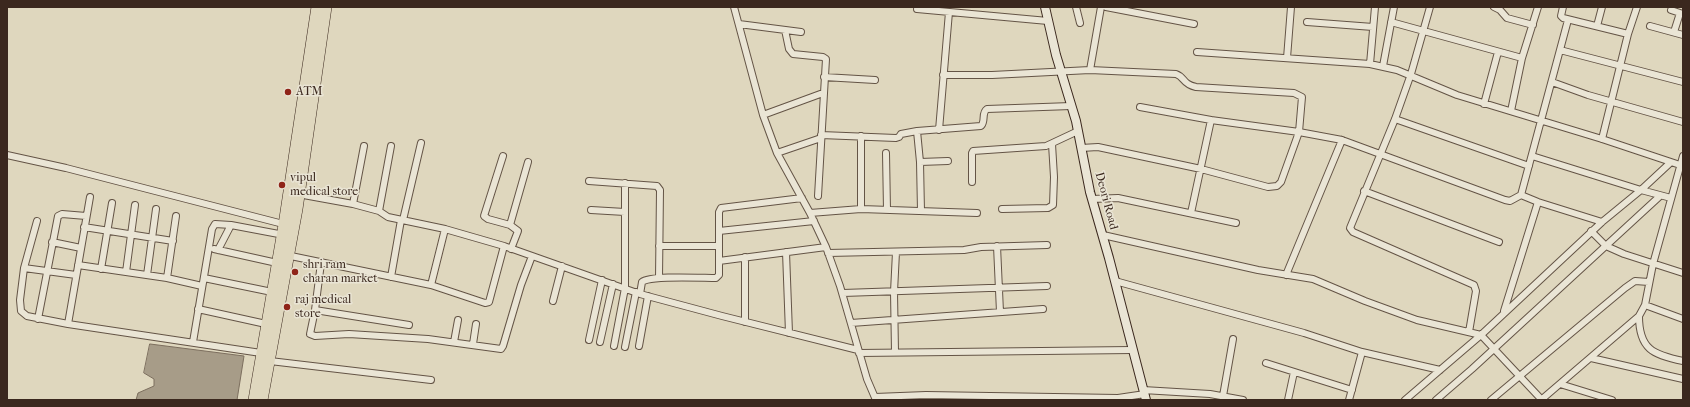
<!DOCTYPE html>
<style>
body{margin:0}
#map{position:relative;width:1690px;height:407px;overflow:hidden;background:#dfd7be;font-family:"IM FELL French Canon",serif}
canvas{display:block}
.frame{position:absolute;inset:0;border:8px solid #3b281e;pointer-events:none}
</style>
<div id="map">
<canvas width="1690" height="407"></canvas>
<div class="frame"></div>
</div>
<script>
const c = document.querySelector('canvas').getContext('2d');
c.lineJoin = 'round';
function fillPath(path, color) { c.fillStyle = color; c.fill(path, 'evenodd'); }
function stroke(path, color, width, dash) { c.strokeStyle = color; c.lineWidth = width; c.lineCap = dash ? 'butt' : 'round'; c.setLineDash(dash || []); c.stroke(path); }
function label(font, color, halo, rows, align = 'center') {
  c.font = font + ' "IM FELL French Canon",serif'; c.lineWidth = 3; c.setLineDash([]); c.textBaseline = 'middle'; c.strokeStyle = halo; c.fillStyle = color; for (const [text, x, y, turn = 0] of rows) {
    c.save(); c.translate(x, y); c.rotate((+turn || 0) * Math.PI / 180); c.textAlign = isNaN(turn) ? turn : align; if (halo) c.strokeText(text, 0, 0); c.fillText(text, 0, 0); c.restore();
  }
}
const water = new Path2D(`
 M150 344 244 356 237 400H136L138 393 154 386V379L144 373Z`);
fillPath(water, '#a79c88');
stroke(water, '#7c6e5e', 1);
const street = new Path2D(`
 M734 7 763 115 777 153 810 213 826 247 840 286 867 379 876 400
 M1076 7 1080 23
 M1106 7 1194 24
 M1430 7 1411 74 1395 119 1350 228 1353 232 1474 285 1476 291 1469 332
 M1494 7 1500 10 1507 18 1533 25
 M1563 7 1561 16 1563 18 1628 34
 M917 9 1048 21
 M1671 10 1683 14
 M1568 20 1521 195 1538 202 1602 222
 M1307 22 1373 27
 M1391 22 1522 58
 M739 24 801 32
 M1597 26 1602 7
 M1650 26 1683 35
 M785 30 789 49 793 54 823 57 826 59 818 196
 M1674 32 1680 13
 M1560 50 1683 82
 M1197 52 1370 64 1397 70 1457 95 1602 139 1680 165
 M1287 58 1291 7
 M1370 64 1375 7
 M1383 66 1394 7
 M1090 70 1101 7
 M943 75H992L1090 70 1176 74C1185 77 1182 84 1196 87L1294 93 1302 97 1299 132 1211 120 1140 107
 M824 77 875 80
 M1552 82 1588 95 1683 122
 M1484 104 1498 52
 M1511 111 1522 58 1538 7
 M763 115 823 93
 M1395 119 1529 166
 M939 130 949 12
 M821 135 896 138 899 137 901 134 917 131
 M1602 139 1628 34 1637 7
 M1342 140 1505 200 1510 201 1521 195
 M1081 148 1098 147 1201 169 1268 187 1277 186 1281 182 1299 132 1342 140 1286 275
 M777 153 821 138
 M886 153 887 210
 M7 155 66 168 287 225
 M503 156 484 216 488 219 510 225 518 231 511 249
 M1532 156 1641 190 1671 198
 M948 161 920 162 917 131 981 126C986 121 981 113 987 109L1071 106
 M920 162 921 211
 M589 181 657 186 660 190 659 278
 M972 182V153L973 151 1046 146 1078 131
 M1364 191 1499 242
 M298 194 353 204 379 211 388 217 445 229 504 246 640 294 722 316 858 350
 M1092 199 1118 198 1236 223
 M353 204 364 146
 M861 209V136
 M1002 209 1048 208 1053 205 1054 177 1052 144
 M591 210 625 212
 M379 211 391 146
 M810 213 861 209 977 213
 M1191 213 1211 120
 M403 220 421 143
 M37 221 24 268 20 300 21 311 27 316 68 324 261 353
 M510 225 528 162
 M84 227 173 241
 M719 231 814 221
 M1591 231 1606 246 1624 254 1683 273
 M1103 235 1258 270 1313 279 1365 301 1417 320 1481 335 1542 400
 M52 242 81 248
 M659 246H719
 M997 246 1000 312
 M214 249 277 263
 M218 250 231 225 284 235
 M786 252 789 333
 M828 253 964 250 981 247 1047 245
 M286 255 431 285 445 229
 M745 257V322
 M719 261V212L721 208 802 198
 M321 263 315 310 409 325
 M78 265 167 278 202 286
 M24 268 76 275
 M101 269 112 203
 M126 272 135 205
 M147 275 156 209
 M391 277 401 220
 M167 278 176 216
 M204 278 272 292
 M1115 281 1304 333 1362 352 1440 370
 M431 285 485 303 489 302 504 246
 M843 293 1047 286
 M640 294 642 282C650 275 702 278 716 278L719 275V261L826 247
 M553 301 562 266
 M1645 305 1683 319
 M198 309 266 324
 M315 310 310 334 315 336 349 334 428 339 501 349 503 346 521 285 532 256
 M1504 311 1538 202
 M1639 316C1639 349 1653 355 1683 361
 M38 319 58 216 62 214 86 216
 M851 323 1043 309
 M68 324 90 197
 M589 340 602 280
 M193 342 212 229 215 224 231 225
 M454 342 458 320
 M600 342 613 284
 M473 344 476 324
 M614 346 625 288V183
 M639 346 648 296
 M625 347 636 292
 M895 352 894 292 896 252
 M859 353 1132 350
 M1591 358 1683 379
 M270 361 431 380
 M1266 363 1352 390
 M1560 384 1612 400
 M1143 390 1210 394 1243 400
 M1223 396 1233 339
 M875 397 926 395 1118 398 1145 394
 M1288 400 1294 372
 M1349 400 1362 352
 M1405 400 1481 335 1602 222 1641 190 1670 163
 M1436 400 1472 369 1660 196
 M1491 400 1625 288 1635 281 1649 282
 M1541 400 1639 316 1645 305 1653 264 1683 156`);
const secondary = new Path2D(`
 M1045 7 1056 55 1076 121 1090 192 1109 258 1146 400`);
const highway = new Path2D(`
 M254 400 284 225 317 7
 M262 400 297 209 326 7`);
stroke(street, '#645446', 8);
stroke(secondary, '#3b281e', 10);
stroke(highway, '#3b281e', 12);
stroke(street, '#eae5d5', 6);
stroke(secondary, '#eae5d5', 8);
stroke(highway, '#dfd7be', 11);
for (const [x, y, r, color] of [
 [288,92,4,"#8f2418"],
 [282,185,4,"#8f2418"],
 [295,272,4,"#8f2418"],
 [287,307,4,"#8f2418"]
]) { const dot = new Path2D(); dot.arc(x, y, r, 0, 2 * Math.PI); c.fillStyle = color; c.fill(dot); stroke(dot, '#eae5d5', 1.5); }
label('12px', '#3b281e', '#eae5d5', [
 ["ATM",296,92],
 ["vipul",290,178],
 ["medical store",290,192],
 ["shri ram",303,265],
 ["charan market",303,279],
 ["raj medical",295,300],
 ["store",295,314]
], 'left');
label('12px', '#3b281e', '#eae5d5', [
 ["Deori Road",1106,201,75]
]);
</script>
